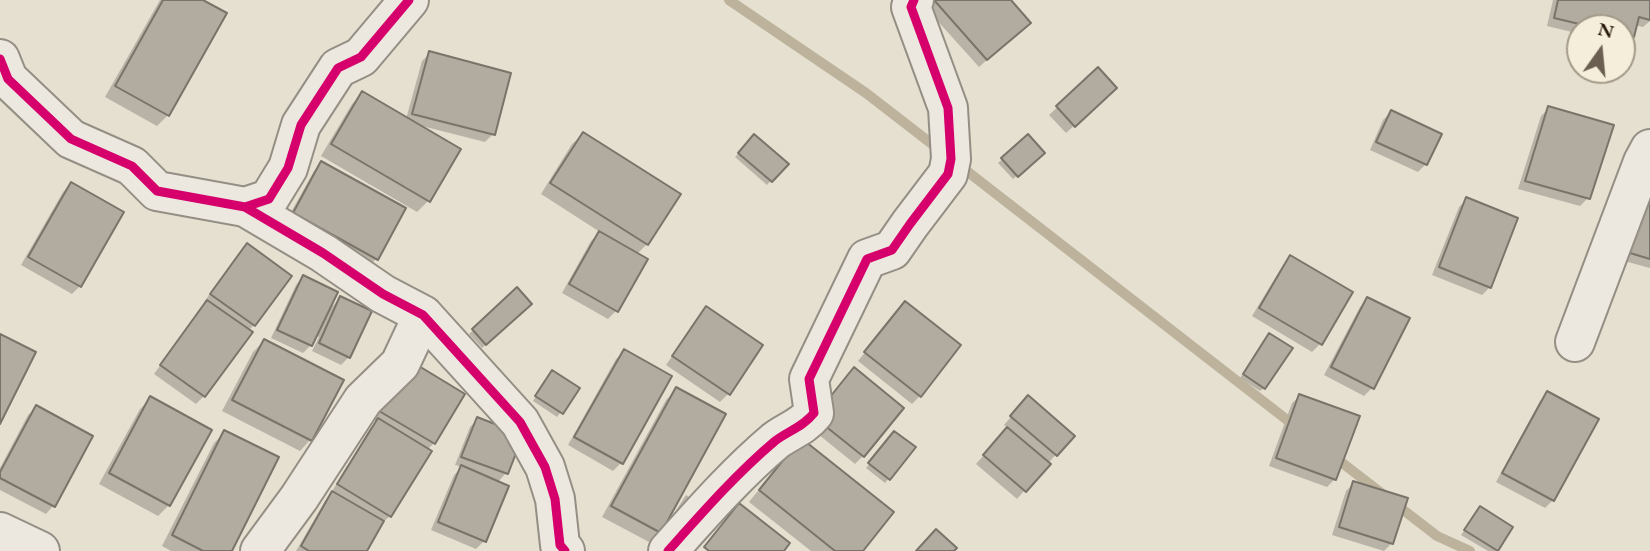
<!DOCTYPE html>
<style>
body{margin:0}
#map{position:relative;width:1650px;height:551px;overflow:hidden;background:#e6e0d0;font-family:"EB Garamond",serif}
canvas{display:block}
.north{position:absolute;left:1566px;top:14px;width:70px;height:70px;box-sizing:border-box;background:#f5eedb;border:2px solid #a39988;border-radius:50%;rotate:15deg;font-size:19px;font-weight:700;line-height:28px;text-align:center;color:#291a0c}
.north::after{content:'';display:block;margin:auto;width:24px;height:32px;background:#6b5f51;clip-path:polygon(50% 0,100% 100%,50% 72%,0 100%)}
</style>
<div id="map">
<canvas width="1650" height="551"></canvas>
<div class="north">N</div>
</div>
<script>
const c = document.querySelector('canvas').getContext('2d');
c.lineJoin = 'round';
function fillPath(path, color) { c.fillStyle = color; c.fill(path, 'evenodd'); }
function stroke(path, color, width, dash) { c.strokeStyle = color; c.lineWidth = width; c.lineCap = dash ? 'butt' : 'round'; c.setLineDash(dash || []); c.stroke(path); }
fillPath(new Path2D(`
 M160 0H200L168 115 157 126 105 97Z
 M932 0H1009L1021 30 979 67 925 7Z
 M1553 0H1647L1650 1V21L1643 27 1635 25 1633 36 1625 44 1622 43V28H1580V34L1547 26Z
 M430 53 493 134 485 142 418 125 428 201 417 212 321 156 352 104 363 93 406 119 422 61Z
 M1098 70 1107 96 1066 133 1049 115Z
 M1549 108 1588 198 1580 206 1518 189 1541 116Z
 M1391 112 1426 164 1418 172 1370 150 1383 120Z
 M583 134 647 244 636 255 646 260 616 311 608 319 562 293 591 241 600 232 541 194 572 144Z
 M1028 136 1043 153 1013 179 998 163Z
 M755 137 786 164 767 185 735 157Z
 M322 163 376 259 368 267 286 221 314 171Z
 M71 184 80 286 72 294 21 265 63 192Z
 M1467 199 1490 287 1482 295 1432 275 1459 207Z
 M1650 205V268L1613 258Z
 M247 246 254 325 248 331 204 396 196 404 154 374 200 310 206 304 204 302 239 253Z
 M1291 257 1320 344 1312 352 1252 316 1283 265Z
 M303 277 328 311 340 298 349 357 341 365 312 351 319 337 316 335 311 345 303 353 271 338 296 285Z
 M517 290 529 304 482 348 469 334Z
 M1368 299 1407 319 1372 388 1364 396 1324 375 1360 307Z
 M905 303 920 396 912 404 858 361Z
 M707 309 761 346 728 394 720 402 666 365 699 317Z
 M1266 339 1264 388 1260 391 1240 378Z
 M264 341 310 440 300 451 222 411 253 352Z
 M624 352 670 377 621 463 613 471 568 445 616 359Z
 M401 371 434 443 427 450 390 516 382 523 365 551H296L325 501 332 494 331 493 370 428 377 422 372 419Z
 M548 376 578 389 557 417 533 401Z
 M846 377 863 456 855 464 808 426Z
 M676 390 666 520 669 521 686 495 698 503 660 531 649 542 602 517 666 400Z
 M1548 393 1553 500 1545 508 1496 482 1540 401Z
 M1300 396 1335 479 1327 487 1269 466 1292 403Z
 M150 399 169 505 158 516 99 484 140 409Z
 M1021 405 1072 436 1017 499 976 464 1008 428 1004 425Z
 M36 408 53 506 46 514 0 490V468L28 415Z
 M478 419 506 473 497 483 484 541 476 549 431 530 454 475 462 467 455 465 470 427Z
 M225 432 230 551H171L162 546 214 443Z
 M891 437 914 447 885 483 866 468Z
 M790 451 861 551H811L749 502Z
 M1354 483 1392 543 1384 551 1332 535 1346 491Z
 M1480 508 1511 528 1495 551H1488L1461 535Z`), '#0003');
stroke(new Path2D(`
 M729 0 866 93 941 151
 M959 165 1300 430
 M1332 455 1437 536 1470 551`), '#bdb39d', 10);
const building = new Path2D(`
 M163 0H203L227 13 169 116 115 86Z
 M934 0H1011L1031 23 987 60Z
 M1558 0H1650V20L1639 17 1634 37 1622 34V28H1596L1554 18Z
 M429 51 511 73 495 135 412 114Z
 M1098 67 1117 88 1075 127 1056 106Z
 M362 91 461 149 430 202 331 144Z
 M1548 106 1614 125 1590 199 1525 181Z
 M1391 110 1442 134 1427 165 1376 142Z
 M583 132 681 194 648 245 550 183Z
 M754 134 789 164 772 182 738 153Z
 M1028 134 1045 153 1018 177 1001 158Z
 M321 161 406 208 378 260 293 213Z
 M71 182 124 212 81 287 28 257Z
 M1466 197 1518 218 1491 288 1439 267Z
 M1634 199 1650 203V259L1620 250Z
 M599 231 648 259 618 312 569 284Z
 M247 243 292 276 255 326 210 294Z
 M1290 255 1353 292 1322 345 1259 308Z
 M303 275 338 292 312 346 277 330Z
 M517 287 532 304 486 345 472 329Z
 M340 296 372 311 350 358 319 343Z
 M1367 297 1410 318 1374 389 1331 367Z
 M207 300 253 332 205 397 160 365Z
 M905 301 961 345 921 397 864 352Z
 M706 306 763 345 730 395 672 356Z
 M1269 333 1293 348 1265 389 1243 374Z
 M0 334 36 352 0 424Z
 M264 339 344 380 312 441 232 400Z
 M624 349 672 376 623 464 574 437Z
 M409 360 465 394 435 444 379 411Z
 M854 367 904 408 864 457 814 417Z
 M552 370 580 388 563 414 535 396Z
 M676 387 726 414 661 533 611 506Z
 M1547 391 1599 419 1554 501 1502 473Z
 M1299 394 1360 416 1336 480 1276 458Z
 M1028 395 1075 436 1057 456 1010 416Z
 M150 396 212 430 170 506 109 473Z
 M36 405 93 436 55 507 0 478V472Z
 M477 417 523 435 508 474 461 457Z
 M378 418 432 451 391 517 337 484Z
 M1007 427 1051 464 1026 492 983 455Z
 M224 430 279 457 232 551H203L172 535Z
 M894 431 916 447 890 480 868 463Z
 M801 438 894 512 863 551H835L759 490Z
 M461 465 509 486 486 542 438 522Z
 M1353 481 1408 498 1393 544 1339 527Z
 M332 491 384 521 367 551H309L301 546Z
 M739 503 790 543 784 551H709L704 547Z
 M1480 506 1513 527 1498 551 1464 530Z
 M936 529 957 548 954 551H916Z`);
fillPath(building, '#b1aba0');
stroke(building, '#797369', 2);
const minor = new Path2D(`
 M0 59 8 79 71 139 132 166 157 191 245 207 269 199 288 168 301 125 338 68 361 57 409 0
 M245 207 323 253 383 294 423 315 520 422 545 467 555 499 560 545 565 551
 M1575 342 1643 162 1650 149
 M0 532 40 551
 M260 551 299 498 363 400 400 364 423 315
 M668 551C702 513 736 474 775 441 788 431 803 427 814 413L809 379 867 259 892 250 910 224 948 174 951 159 948 108 911 7 914 0`);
stroke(minor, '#948e84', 42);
stroke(minor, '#ece8e0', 38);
stroke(new Path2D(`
 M0 59 8 79 71 139 132 166 157 191 245 207 269 199 288 168 301 125 338 68 361 57 409 0
 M245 207 323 253 383 294 423 315 520 422 545 467 555 499 560 545 565 551
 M668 551C702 513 736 474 775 441 788 431 803 427 814 413L809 379 867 259 892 250 910 224 948 174 951 159 948 108 911 7 914 0`), '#d6006c', 9);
</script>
